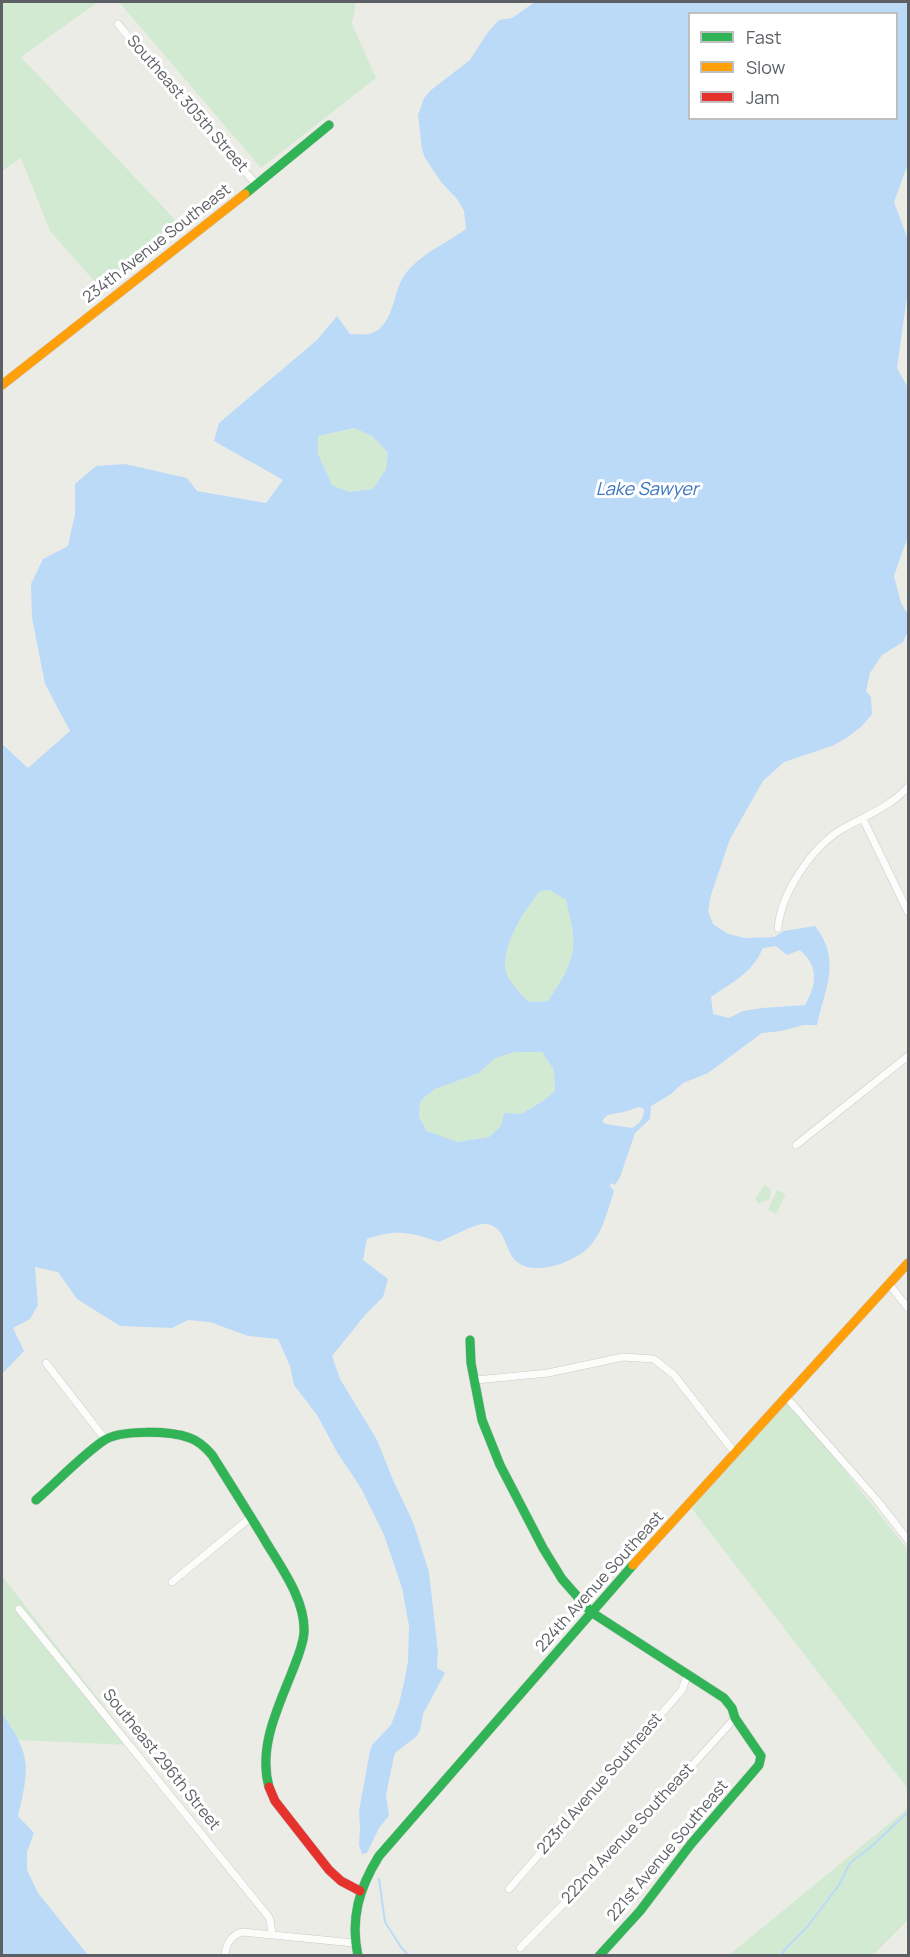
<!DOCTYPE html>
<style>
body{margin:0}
#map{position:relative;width:910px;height:1957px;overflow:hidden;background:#ecece7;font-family:Manrope,sans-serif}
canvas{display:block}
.frame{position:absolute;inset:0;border:3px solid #5c6065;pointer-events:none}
.legend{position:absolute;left:688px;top:12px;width:210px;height:108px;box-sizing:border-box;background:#fff;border:2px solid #bebfc1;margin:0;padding:8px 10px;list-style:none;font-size:18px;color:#5c6065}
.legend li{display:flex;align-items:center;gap:12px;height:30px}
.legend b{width:30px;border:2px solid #bebfc1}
</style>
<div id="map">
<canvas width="910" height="1957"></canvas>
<div class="frame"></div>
<ul class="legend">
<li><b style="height:8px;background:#30b455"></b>Fast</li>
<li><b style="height:8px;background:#ff9f0a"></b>Slow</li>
<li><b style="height:8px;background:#e5322d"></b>Jam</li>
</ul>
</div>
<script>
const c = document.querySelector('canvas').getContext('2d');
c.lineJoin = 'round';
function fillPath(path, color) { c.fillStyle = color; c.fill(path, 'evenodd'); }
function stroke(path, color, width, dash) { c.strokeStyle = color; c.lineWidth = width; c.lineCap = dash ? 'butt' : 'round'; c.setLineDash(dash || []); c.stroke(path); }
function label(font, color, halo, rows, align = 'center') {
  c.font = font + ' Manrope,sans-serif'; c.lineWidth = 6; c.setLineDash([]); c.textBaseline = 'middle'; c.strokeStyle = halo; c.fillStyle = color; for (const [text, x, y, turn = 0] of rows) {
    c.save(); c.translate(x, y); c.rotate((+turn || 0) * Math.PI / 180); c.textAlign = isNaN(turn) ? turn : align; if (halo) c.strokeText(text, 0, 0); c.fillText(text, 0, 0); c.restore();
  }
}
fillPath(new Path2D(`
 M2 2H98L21 57 182 227 103 291 50 231 21 158 2 171Z
 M119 2H356L352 24 376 78 261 168Z
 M354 428 372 436 388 453 386 469 373 489 349 492 332 485 318 454V436Z
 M551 890 566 900C569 915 575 933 573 948 571 968 558 985 548 1001L529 1002C523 995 515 988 510 980 494 955 524 911 540 891Z
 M515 1052H542L554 1070 555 1091 543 1101 501 1126 489 1137 457 1142 427 1131 419 1117 420 1101 435 1089 479 1073 495 1058Z
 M765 1184 771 1191 770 1199 759 1204 755 1199Z
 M777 1190 786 1194 776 1214 768 1210Z
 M787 1398 908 1550V1789L692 1509 735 1453Z
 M2 1576 133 1743 128 1745 17 1740 12 1727 2 1713Z
 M908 1808V1920L873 1955H729Z`), '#d3ead2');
fillPath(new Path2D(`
 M535 2H908V164L894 202 908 240V289L897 368 908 388V536L894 576 901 603 908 615V631L903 642 882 655 870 673 866 691 871 697 872 714 862 726 848 737 832 746 784 762 763 781 730 839 711 895 708 911 713 924 728 934 745 938 774 937 784 931 815 926C842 960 825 988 817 1025H804L781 1031 762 1033 708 1073 683 1083 671 1094 651 1106 650 1119 635 1133 620 1177 615 1185 611 1183 610 1186 614 1191C608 1209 603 1232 590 1246 576 1262 531 1279 514 1259 505 1248 505 1227 487 1224 477 1222 450 1238 439 1242 410 1232 396 1229 367 1239L363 1260 388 1279 383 1297 366 1314 332 1356 340 1379 377 1440 393 1480 413 1522 429 1572 438 1652 437 1668 445 1673 423 1714 420 1730 417 1736 396 1752 394 1756 386 1795 389 1816 379 1828 367 1853 362 1854 359 1845 360 1828 359 1811 370 1751 372 1745 391 1725 399 1704 405 1678 408 1661 409 1626 402 1588 384 1535 361 1488 337 1452 317 1415 294 1385 290 1366 278 1339 248 1336 210 1322 188 1320 172 1328 120 1326 77 1299 58 1272 35 1267 38 1305 30 1319 13 1328 24 1351 2 1374V744L28 768 70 731 45 684 32 618 31 584 43 559 68 546 75 514V484L96 466 125 464 187 478 197 491 266 503 283 480 214 441 219 423 317 340 337 316 350 334C356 334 363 335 369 334 395 328 392 290 406 273 422 253 447 243 466 229L464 211 458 200 441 182 425 158 422 149 418 115 424 98 431 90 470 60 488 32 499 20 512 18ZM690 14H896V118H690ZM354 428 372 436 388 453 386 469 373 489 349 492 332 485 318 454V436ZM550 890 566 900C569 915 575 933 573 948 571 968 558 985 548 1001L529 1002C522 995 515 988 510 980 494 955 524 911 540 891ZM776 946 787 955 800 950C819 967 817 984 805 1005L762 1008 743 1011 729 1018 713 1014 711 997C733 982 752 973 763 948ZM515 1052H542L554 1070 555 1091 543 1101 521 1114 504 1113 501 1126 489 1137 457 1142 427 1131 419 1117 420 1101 435 1089 479 1073 495 1058ZM639 1107 644 1109C644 1118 640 1123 632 1128L606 1124 602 1121 607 1115 624 1112Z
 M2 1713C11 1726 22 1743 25 1759 28 1776 22 1799 18 1816L34 1833 27 1852V1870L38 1893 88 1955H2Z`), '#badaf8');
stroke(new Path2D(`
 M379 1879 385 1922 401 1947 409 1956
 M781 1956 785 1949 808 1926 839 1885 850 1863 872 1846 908 1812`), '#badaf8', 2);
const street = new Path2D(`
 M118 24 171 89 257 185
 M863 819 908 912
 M778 928C781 893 812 847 842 829 865 816 890 807 908 787
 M796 1145 908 1056
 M889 1284 908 1308
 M46 1363 105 1439
 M476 1380 548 1373 623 1357 654 1359 674 1375 735 1453
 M787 1398 876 1499 908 1540
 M172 1582 251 1517
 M19 1609 268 1916 270 1920 272 1934
 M509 1889 682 1690 687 1676
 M520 1948 603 1864 735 1718
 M225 1956C226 1944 230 1936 242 1932L354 1943`);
const fast = new Path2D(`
 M245 194 329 125
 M470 1340 471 1363 482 1420 500 1465 543 1548 562 1579 591 1612 724 1698 732 1708 735 1718 761 1756 759 1765 691 1844 640 1911 599 1956
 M36 1500C58 1481 79 1458 103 1441 120 1429 171 1431 190 1438 199 1441 206 1448 212 1455 229 1482 246 1509 263 1537 279 1565 306 1599 304 1633 303 1646 297 1659 292 1672 278 1708 258 1747 269 1787
 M358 1956C350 1919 359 1888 379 1856L633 1565`);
const slow = new Path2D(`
 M2 385 245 194
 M633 1565 908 1263`);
const jam = new Path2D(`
 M269 1787 275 1801 329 1870 341 1881 360 1891`);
stroke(street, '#c9c9c7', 8);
stroke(fast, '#c9cac9', 10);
stroke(slow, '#c9cac9', 10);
stroke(jam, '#c9cac9', 10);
stroke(street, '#fcfcfb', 7);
stroke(fast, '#30b455', 9);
stroke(slow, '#ff9f0a', 9);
stroke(jam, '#e5322d', 9);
label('16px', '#5c6065', '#fff', [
 ["Southeast 305th Street",187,104,49],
 ["234th Avenue Southeast",157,244,-38],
 ["224th Avenue Southeast",600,1582,-48],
 ["Southeast 296th Street",161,1760,51],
 ["223rd Avenue Southeast",600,1784,-49],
 ["222nd Avenue Southeast",628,1834,-47],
 ["221st Avenue Southeast",668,1851,-50]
]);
label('italic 18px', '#3d76c1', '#fff', [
 ["Lake Sawyer",647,490]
]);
</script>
